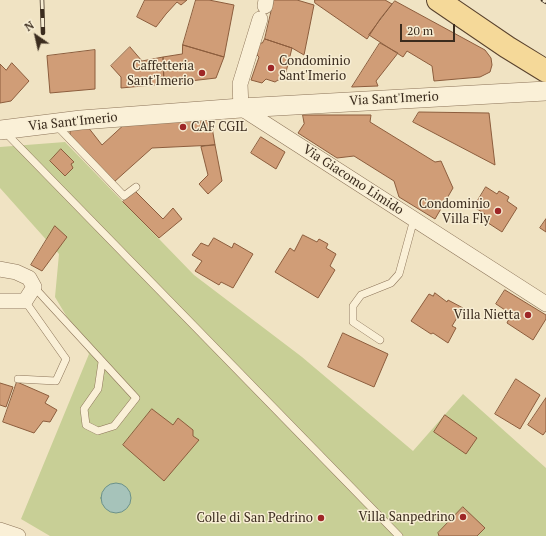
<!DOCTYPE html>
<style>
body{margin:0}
#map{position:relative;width:546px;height:536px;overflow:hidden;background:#f0e3c3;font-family:"PT Serif",serif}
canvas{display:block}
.north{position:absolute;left:16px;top:16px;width:40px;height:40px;-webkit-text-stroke:3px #f7edd3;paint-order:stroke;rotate:326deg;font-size:11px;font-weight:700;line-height:16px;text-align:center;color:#3b2c1e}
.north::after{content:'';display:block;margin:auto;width:14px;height:18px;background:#3b2c1e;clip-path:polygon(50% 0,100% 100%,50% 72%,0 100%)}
.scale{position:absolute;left:400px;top:24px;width:55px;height:18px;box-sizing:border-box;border:2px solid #3b2c1e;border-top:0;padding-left:5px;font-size:12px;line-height:14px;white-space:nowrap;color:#3b2c1e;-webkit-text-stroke:3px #f7edd3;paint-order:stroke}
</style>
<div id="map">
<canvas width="546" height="536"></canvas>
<div class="north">N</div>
<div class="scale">20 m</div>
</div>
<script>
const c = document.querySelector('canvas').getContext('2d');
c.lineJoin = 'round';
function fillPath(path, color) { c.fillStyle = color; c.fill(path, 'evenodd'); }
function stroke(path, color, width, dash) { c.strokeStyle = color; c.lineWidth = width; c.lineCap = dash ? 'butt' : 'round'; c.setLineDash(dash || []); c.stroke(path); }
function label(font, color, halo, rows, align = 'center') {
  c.font = font + ' "PT Serif",serif'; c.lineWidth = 3; c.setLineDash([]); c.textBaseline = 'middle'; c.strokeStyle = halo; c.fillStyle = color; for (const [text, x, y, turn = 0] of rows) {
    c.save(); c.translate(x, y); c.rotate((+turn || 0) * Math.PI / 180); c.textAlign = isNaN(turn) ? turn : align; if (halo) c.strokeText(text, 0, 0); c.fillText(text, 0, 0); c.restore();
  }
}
fillPath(new Path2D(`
 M65 142 194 275 302 357 413 451 463 394 546 468V536H50L21 519 89 354 55 297 59 254 0 188V147Z`), '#c8cf96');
const water = new Path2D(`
 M101 498a15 15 0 1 1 30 0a15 15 0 1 1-30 0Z`);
fillPath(water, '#a6c3ba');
stroke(water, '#6c9289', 1);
const building = new Path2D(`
 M145 0H187L181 5 177 2 166 14 156 27 137 17Z
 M196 0H209L234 5 224 57 183 45Z
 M274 0H297L314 5 304 55 292 48 265 39Z
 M315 0H385L392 4 380 19 367 39 315 3Z
 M395 1 485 50 491 58 492 65 490 72 480 77 434 81 432 66 407 51 403 57 369 35Z
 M265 39 292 48 284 80H278L275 82 266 79 262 83 251 80 259 57 257 55 259 43H262Z
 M380 43 398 53 376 81 378 86 352 87Z
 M183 45 224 57 216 78 164 84 163 57 182 54Z
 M130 47 142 61 163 57 164 84 121 88V77L111 66Z
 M95 50V89L50 93 47 56Z
 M12 63 29 81 11 101 0 103V64L6 70Z
 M419 112 489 113 495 165 413 122Z
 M210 115 215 145 152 148 114 182 70 135V130L84 122 102 145 127 122Z
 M303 115H371L370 122 435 162 441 161 453 188 435 219 399 197 394 181 354 156 337 158 298 133 304 124Z
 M261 137 285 152 276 169 251 153Z
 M215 145 222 181 208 194 199 184 208 175 201 147Z
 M61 149 74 162 71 164 73 168 65 176 50 161Z
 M486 187 497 194 499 191 509 197 507 201 517 208 502 232 482 219 485 214 474 207Z
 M134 190 163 219 173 208 182 219 159 238 123 202Z
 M546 219V232L540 228Z
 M55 226 67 237 42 271 31 265Z
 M303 235 317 242 319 239 328 244 326 248 336 254 330 266 335 270 318 298 275 272 290 248 294 251Z
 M214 238 232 248 234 243 253 254 233 288 221 282 219 285 195 271 202 261 192 255 201 243 208 246Z
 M505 290 546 315V319L533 340 507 323 511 314 496 304Z
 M435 293 447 302 448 300 463 308 452 326 456 328 448 343 433 333 431 334 411 321 429 294 433 296Z
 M343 333 388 354 374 387 328 367Z
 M516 379 540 395 520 429 495 414Z
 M17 382 49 396 45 403 57 410 50 422 43 421 34 433 3 422Z
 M0 383 13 387 6 407 0 405Z
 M546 398V431L543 435 528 425Z
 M152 409 173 425 178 418 193 430V436L199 440 164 481 123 445Z
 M445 415 477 438 466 454 434 432Z
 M463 507 485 528 477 536H439L438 533Z`);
fillPath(building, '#d09d77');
stroke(building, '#8c5d3d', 1);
const service = new Path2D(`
 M56 125 124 196 136 187
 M4 131 399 536
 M34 287 136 398 114 426 98 431 86 425 84 409 98 389 102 362
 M380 340 353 322V306L361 295 391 283 399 274 414 219
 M18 379 56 381 66 359 25 301`);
const minor = new Path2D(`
 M265 6 266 0
 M260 19 240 84 241 108 546 304
 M0 269 16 272 29 278 34 287 25 301H0
 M0 530 18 536`);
const tertiary = new Path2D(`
 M0 130 81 120 241 108 546 91`);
const primary = new Path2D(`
 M438 0 507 47 546 71`);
stroke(service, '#8c7459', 8);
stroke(minor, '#8c7459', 16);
stroke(tertiary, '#8c7459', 20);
stroke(primary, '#59422d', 24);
stroke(service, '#faf0d7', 7);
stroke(minor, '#faf0d7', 15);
stroke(tertiary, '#faf0d7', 19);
stroke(primary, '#f5d999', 22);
const rail = new Path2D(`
 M42 0 43 33
 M543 0 546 2`);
stroke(rail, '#3b2c1e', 4.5);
stroke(rail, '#f7edd3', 3, [9]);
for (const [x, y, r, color] of [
 [271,68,4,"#9e2626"],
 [202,73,4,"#9e2626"],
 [183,127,4,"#9e2626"],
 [498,211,4,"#9e2626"],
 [528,315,4,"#9e2626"],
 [463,517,4,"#9e2626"],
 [321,518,4,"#9e2626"]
]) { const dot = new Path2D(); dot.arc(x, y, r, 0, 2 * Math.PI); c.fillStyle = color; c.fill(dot); stroke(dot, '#f7edd3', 1.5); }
label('13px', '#3b2c1e', '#f7edd3', [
 ["Condominio",279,61,"left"],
 ["Sant'Imerio",279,76,"left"],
 ["Caffetteria",194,66],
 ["Sant'Imerio",194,81],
 ["CAF CGIL",191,127,"left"],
 ["Condominio",490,204],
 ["Villa Fly",490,219],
 ["Villa Nietta",520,315],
 ["Villa Sanpedrino",455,517],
 ["Colle di San Pedrino",313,518]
], 'right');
label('13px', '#3b2c1e', '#f7edd3', [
 ["Via Sant'Imerio",394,99,-3],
 ["Via Sant'Imerio",73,122,-6],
 ["Via Giacomo Limido",353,180,33]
]);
</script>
